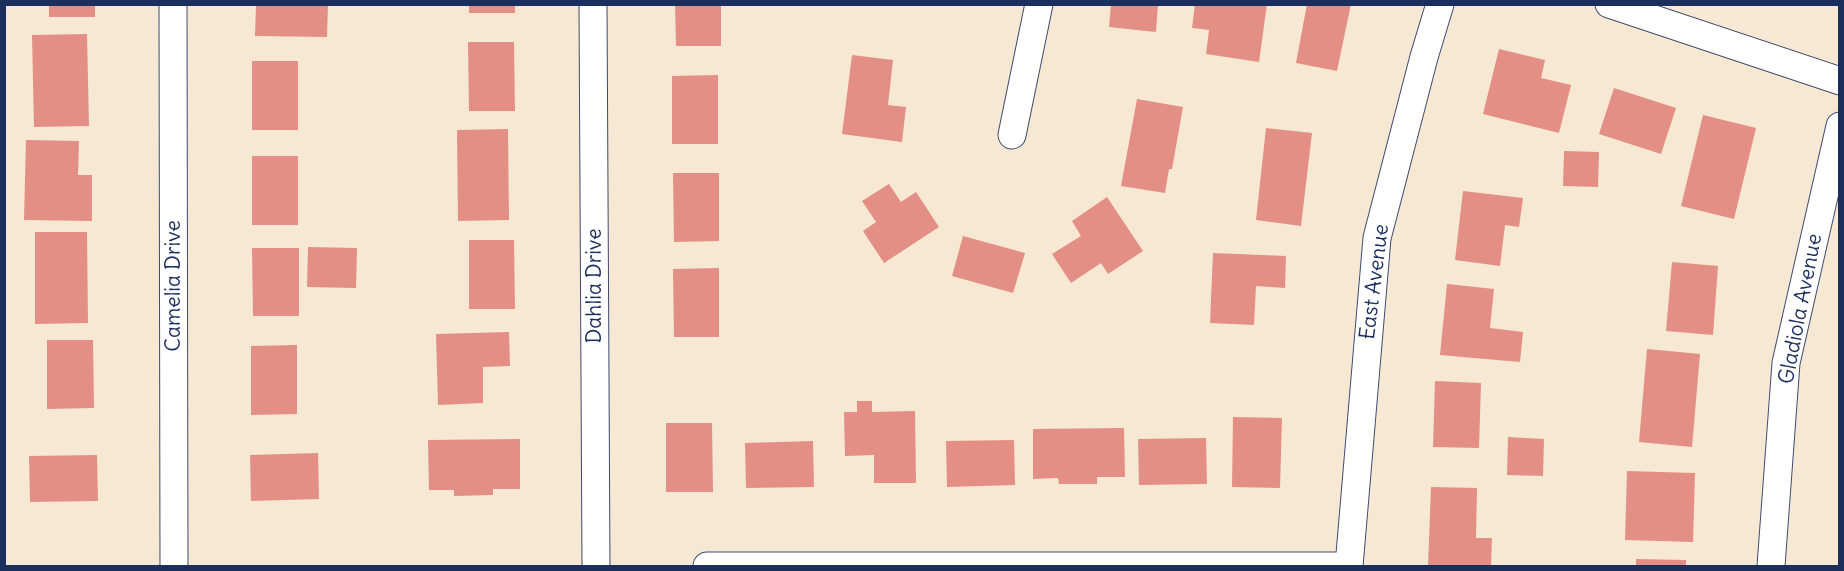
<!DOCTYPE html>
<style>
body{margin:0}
#map{position:relative;width:1844px;height:571px;overflow:hidden;background:#f6e8d2;font-family:Delius,sans-serif}
canvas{display:block}
.frame{position:absolute;inset:0;border:6px solid #1b2f5e;pointer-events:none}
</style>
<div id="map">
<canvas width="1844" height="571"></canvas>
<div class="frame"></div>
</div>
<script>
const c = document.querySelector('canvas').getContext('2d');
c.lineJoin = 'round';
function fillPath(path, color) { c.fillStyle = color; c.fill(path, 'evenodd'); }
function stroke(path, color, width, dash) { c.strokeStyle = color; c.lineWidth = width; c.lineCap = dash ? 'butt' : 'round'; c.setLineDash(dash || []); c.stroke(path); }
function label(font, color, halo, rows, align = 'center') {
  c.font = font + ' Delius,sans-serif'; c.lineWidth = 4.5; c.setLineDash([]); c.textBaseline = 'middle'; c.strokeStyle = halo; c.fillStyle = color; for (const [text, x, y, turn = 0] of rows) {
    c.save(); c.translate(x, y); c.rotate((+turn || 0) * Math.PI / 180); c.textAlign = isNaN(turn) ? turn : align; if (halo) c.strokeText(text, 0, 0); c.fillText(text, 0, 0); c.restore();
  }
}
fillPath(new Path2D(`
 M49 4H95V17H49Z
 M328 4 327 37 255 36 256 5Z
 M469 4H515V13H469Z
 M675 4H721V46H676Z
 M1111 4H1158L1156 32 1109 27Z
 M1195 4 1226 6V4H1267L1259 62 1206 54 1209 30 1192 28Z
 M1307 4H1351L1337 71 1296 63Z
 M87 34 89 126 34 127 32 35Z
 M468 42H514L515 111H469Z
 M1499 49 1545 60 1541 78 1571 85 1559 133 1483 114Z
 M852 55 893 60 888 105 906 107 902 142 842 134Z
 M252 61H298V130H252Z
 M718 75V144H672V76Z
 M1614 88 1676 108 1661 154 1599 134Z
 M1137 99 1183 107 1172 169H1169L1165 193 1121 186Z
 M1703 115 1756 128 1734 219 1681 206Z
 M1266 128 1312 133 1301 226 1256 220Z
 M508 129 509 220 458 221 457 130Z
 M26 140 79 141 78 175H92V221L24 220Z
 M1564 151 1599 152 1598 187 1563 186Z
 M252 156H298V225H252Z
 M673 173H719V241L674 242Z
 M889 184 901 202 916 192 939 227 884 263 863 231 876 222 862 201Z
 M1463 191 1523 198 1519 227 1505 225 1500 266 1455 260Z
 M1107 197 1143 251 1108 274 1101 263 1071 283 1052 254 1081 236 1072 221Z
 M35 232H87L88 323 35 324Z
 M963 236 1025 253 1013 293 952 276Z
 M469 240H514L515 309H469Z
 M308 247 357 248 356 288 307 287Z
 M252 248H299V316H253Z
 M1213 253 1286 256 1285 288 1256 286 1254 325 1210 323Z
 M1672 262 1718 266 1713 335 1666 331Z
 M719 268V337H674L673 269Z
 M1447 284 1494 289 1490 328 1523 332 1520 362 1440 355Z
 M509 332 510 366 483 367V403L438 405 436 334Z
 M47 340H93L94 408 47 409Z
 M297 345V414L251 415V346Z
 M1647 349 1700 354 1692 447 1639 442Z
 M1435 381 1481 383 1479 448 1433 447Z
 M857 401H872V412L915 411 916 483H874V455L845 456 844 412H857Z
 M1233 417 1282 418 1280 488 1232 487Z
 M666 423H712L713 492H666Z
 M1124 428 1125 477H1097V484H1059L1058 478 1033 479V429Z
 M1508 437 1544 439 1543 476 1507 475Z
 M1206 438 1207 484 1139 485 1138 439Z
 M520 439V489H493V495L454 496V490H429L428 440Z
 M1014 440 1015 485 947 487 946 441Z
 M813 441 814 487 746 488 745 443Z
 M318 453 319 499 251 501 250 455Z
 M97 455 98 501 30 502 29 456Z
 M1627 471 1695 473 1693 542 1625 540Z
 M1431 487 1477 488 1476 538H1492L1491 566H1428Z
 M1636 559 1686 560V566H1636Z`), '#e38f85');
const minor = new Path2D(`
 M173 4 174 566
 M593 4 596 566
 M1609 4 1840 81
 M1012 135 1039 4
 M707 566H1349
 M1349 566 1377 238 1424 57 1440 4
 M1771 566 1786 363 1840 126`);
stroke(minor, '#3c4b6f', 29);
stroke(minor, '#fff', 27);
label('21px', '#1b2f5e', '#fff', [
 ["East Avenue",1375,282,-83],
 ["Camelia Drive",174,286,-90],
 ["Dahlia Drive",595,286,-90],
 ["Gladiola Avenue",1801,309,-79]
]);
</script>
